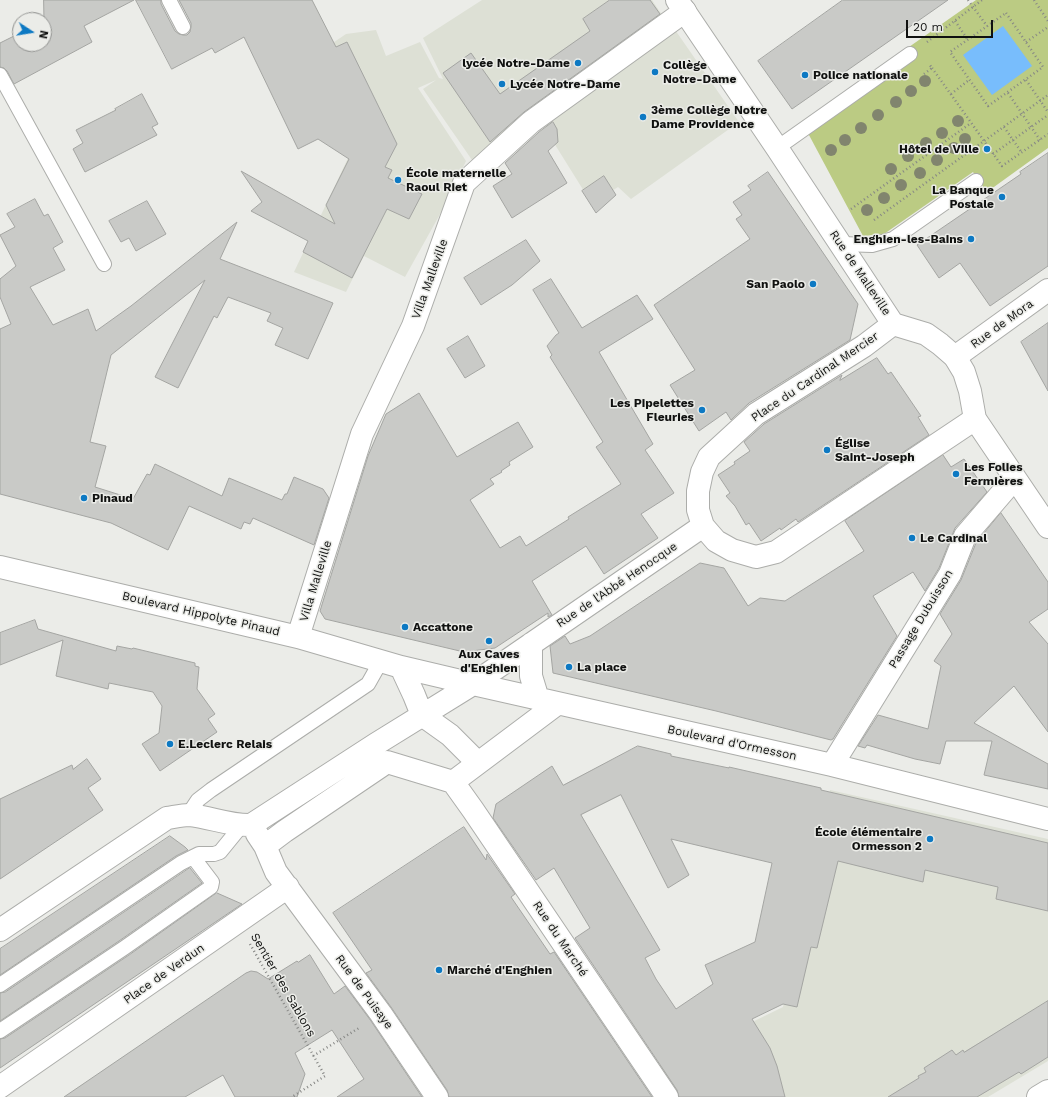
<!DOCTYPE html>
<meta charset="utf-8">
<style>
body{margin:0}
#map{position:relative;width:1048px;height:1097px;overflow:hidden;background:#ebece8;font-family:"Work Sans",sans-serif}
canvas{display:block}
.north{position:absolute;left:12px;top:12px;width:40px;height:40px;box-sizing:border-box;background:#ebece8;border:1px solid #939492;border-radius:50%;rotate:102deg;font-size:11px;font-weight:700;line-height:16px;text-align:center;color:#101110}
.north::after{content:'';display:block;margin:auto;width:14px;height:18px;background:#0d79c3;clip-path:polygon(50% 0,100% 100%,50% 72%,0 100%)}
.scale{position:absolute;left:906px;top:20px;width:87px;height:18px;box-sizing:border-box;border:2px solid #101110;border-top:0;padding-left:5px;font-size:12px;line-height:14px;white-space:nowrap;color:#101110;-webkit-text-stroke:3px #ebece8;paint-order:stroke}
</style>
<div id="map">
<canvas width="1048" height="1097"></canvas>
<div class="north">N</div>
<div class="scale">20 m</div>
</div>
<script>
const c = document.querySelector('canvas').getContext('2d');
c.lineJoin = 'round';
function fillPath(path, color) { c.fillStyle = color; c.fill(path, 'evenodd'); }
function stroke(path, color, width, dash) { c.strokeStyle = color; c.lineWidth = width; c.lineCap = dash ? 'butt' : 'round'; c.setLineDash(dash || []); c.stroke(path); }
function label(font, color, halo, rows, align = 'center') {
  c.font = font + ' "Work Sans",sans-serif'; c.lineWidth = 3; c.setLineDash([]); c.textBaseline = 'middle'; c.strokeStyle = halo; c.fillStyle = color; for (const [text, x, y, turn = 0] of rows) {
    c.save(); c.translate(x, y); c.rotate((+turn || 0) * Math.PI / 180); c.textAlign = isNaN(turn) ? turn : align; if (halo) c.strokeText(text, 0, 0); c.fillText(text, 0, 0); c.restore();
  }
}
fillPath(new Path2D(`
 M482 0H652L664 18 472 160 423 89 436 80 418 88 466 161 449 198 405 277 364 256 346 292 294 272 349 156 315 55 346 34 376 30 386 56 420 42 439 78 443 79 423 38Z
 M671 24 739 122 631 199 618 187 592 204 539 119Z
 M830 790 1048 839V1061L988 1097H673L654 1070 783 1007Z`), '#dde0d5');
fillPath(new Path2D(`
 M976 0H1048V148L987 192 973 172 884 234 863 236 802 122Z`), '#bbcb83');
fillPath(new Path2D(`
 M1003 26 1032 66 992 95 963 55Z`), '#78bdfc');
const building = new Path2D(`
 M44 0H134L84 26 92 42 14 84 7 71 4 68 0 67V43L20 33V44H44Z
 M136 0H161V4L175 31 179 34 183 35H187L190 32 191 27V23L179 0H312L336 47 347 42 397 144 385 167 392 170 388 178 422 194 409 219 387 209 352 278 303 252 308 241 251 211 262 202 241 171 335 224 326 205 349 159 318 139 298 149 244 37 215 53 212 48 172 69Z
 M610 0H650L660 14 524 112 490 142 443 73 471 53 500 94 590 31 583 19Z
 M843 0H948L792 109 758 61Z
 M142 94 158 124 152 127 157 135 85 172 73 149 83 143 76 130 116 110 115 109Z
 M553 122 557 129 558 142 548 151 567 183 512 218 493 186 512 174 505 163 539 132Z
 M1048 153V266L990 306 960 263 939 278 917 245 1021 174 1020 172Z
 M768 172 858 304 850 340 749 403 731 420 726 412 699 431 670 385 695 370 654 305 750 239 736 219 742 215 733 202 751 190 748 186Z
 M604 176 616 195 596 213 582 191Z
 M35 199 44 216 48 214 63 242 53 248 65 270 30 287 53 325 88 309 96 331 131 306 237 222 220 259 333 303 308 359 275 345 283 328 267 321 271 313 228 297 217 318 214 316 178 388 155 377 205 280 111 355 90 442 106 446 95 487 133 499 147 474 150 475 155 464 222 496 229 478 282 500 285 494H287L294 477 323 489 329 498 314 545 253 518 250 524 244 522 241 529 189 506 168 550 111 523 0 494V329L11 324 0 297V279L16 266 0 235 15 227 7 214Z
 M147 201 166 234 136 251 129 238 121 242 109 221Z
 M526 240 540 261 512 285 481 305 464 278Z
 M551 279 582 328 637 295 653 319 599 352 653 444 645 450 674 493 641 514 658 538 604 574 586 546 532 581 552 615 548 617V613L495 648 464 652 325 619 320 611 368 456 386 414 419 393 457 457 518 422 533 447 509 462 510 465 501 471 502 472 490 479 494 484 470 500 500 548 520 536 526 546 569 519 568 517 621 484 596 447 603 442 550 357 552 355 547 346 556 335 559 333 533 290Z
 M1048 323V391L1021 342Z
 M468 336 485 366 465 378 447 349Z
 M877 358 888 374 891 372 921 416 918 417 929 435 798 522 796 519 781 530 780 528 761 541 749 523 746 525 735 506 726 496 730 493 718 475 735 464 734 462 750 451 744 442 764 424 842 375 840 380Z
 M943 455 951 467 964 459 987 492 955 528 939 568 925 591 913 572 873 596 897 636 833 739 831 740 716 711 553 673 550 646 565 636 570 644 590 636 700 563 724 568 748 606 760 598 785 601 864 551 845 521Z
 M1001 513 1048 582V609L1029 622 1048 644V732L1014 686 974 723 1048 764V789L984 775 992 741H946L940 764 915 759 867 745 865 748 858 746 878 715 928 729 941 666 934 661 952 634 940 614 961 580 976 543Z
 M35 620 38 629 116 651 117 646 132 649 133 648 195 663V666L199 667 197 689 215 714 208 719 217 732 160 771 142 744 159 733 162 706 153 692 109 683 108 689 56 676 63 640 0 665V633Z
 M638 746 671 754V756L729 768V767L821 788V790L1048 843V911L996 899 998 887 925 870 923 882 838 861 817 948 811 947 797 1007 783 1004 752 1019 770 1048 777 1066 785 1097H679L677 1090 575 938 590 928 554 868 536 880 493 818 496 804 552 766 563 785ZM621 795 668 888 689 875 671 839 772 863 755 942 705 965 713 984 676 1009 656 979 645 958 660 950 581 815Z
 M87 759 101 779 88 788 103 810 0 879V799L72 765 73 769Z
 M464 827 486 860 487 854 515 894 511 897 550 954 554 952 652 1097H449L447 1090 391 1007 366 973 372 970 333 913Z
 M170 836 185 847 188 850 176 856 0 975V949Z
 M190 868 202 883 119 941 0 1021V993L5 992Z
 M217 893 242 904 0 1068V1039L5 1038 129 955Z
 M310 955 334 994 345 986 371 1021 422 1097H337L364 1079 332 1030 295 1053 305 1074 297 1097H235L223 1075 185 1097H64L246 973 251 971 257 972 268 979 297 961 298 962Z
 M1048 1001V1057L1021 1074 1019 1072 977 1097H888L919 1078 918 1076 926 1072 924 1068 952 1050 956 1055 963 1050 964 1052Z`);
fillPath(building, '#c9cac7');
stroke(building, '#a4a5a2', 1);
const lane = new Path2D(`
 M169 0 183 27
 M0 75 104 264
 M777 148 910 54
 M841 244 872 245 893 239 976 181
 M188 815 198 800 211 790 368 684 381 661
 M0 985 181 863 199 854H214L220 852 242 825
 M0 1031 124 948 211 887 212 882 193 857`);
const street = new Path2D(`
 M893 324 864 346 756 414 709 457 702 472 698 491V510L703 526 716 541 732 550 756 557 776 552 975 419
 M955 357 1048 290
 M0 567 298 637 401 667 414 695 422 715
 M298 637 362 434 413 326 464 183 531 122 685 11
 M531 644V676L538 699
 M401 667 473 684 703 526
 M422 715 450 735 478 763
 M832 765 950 574 965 536 1014 479
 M453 782 473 810 667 1097
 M257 834 265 846 276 872 381 1014 437 1097
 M265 846 285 831 387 762 453 782 557 704
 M0 930 167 818C174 817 182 815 189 815 210 817 231 826 251 825L376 744 473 684 832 765 1048 819
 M0 1087 288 887
 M1038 1097 1048 1091`);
const secondary = new Path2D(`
 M677 0 777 148 893 324 926 334 940 344 955 357 964 372 970 391 975 419 1048 527`);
stroke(lane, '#acadaa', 16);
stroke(street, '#acadaa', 24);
stroke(secondary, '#acadaa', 24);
stroke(new Path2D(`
 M968 0 987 26
 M1034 0 1048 21
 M1006 13 1043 67 988 106 950 52Z
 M955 21 968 40
 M927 42 982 0
 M1026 42 1048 27
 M932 68 1002 166 1048 134
 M924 74 932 68 929 64
 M1026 80 1048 112
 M1008 93 1040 140
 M951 94 969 80
 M1004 127 1022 153
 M993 154 1048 115
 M851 209 971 123
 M874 220 1048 95
 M250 944 325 1076 292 1097
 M313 1056 359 1028`), '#868785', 2.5, [1, 3]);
stroke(lane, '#fff', 14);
stroke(street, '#fff', 22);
stroke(secondary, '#fff', 22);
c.fillStyle = '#81856e';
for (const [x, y] of [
 [925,81],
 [911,91],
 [896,102],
 [878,115],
 [958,121],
 [861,128],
 [942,133],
 [965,139],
 [845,140],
 [926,143],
 [954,148],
 [831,150],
 [908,156],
 [937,160],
 [891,169],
 [920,173],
 [901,185],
 [884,198],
 [867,210]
]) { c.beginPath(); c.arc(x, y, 6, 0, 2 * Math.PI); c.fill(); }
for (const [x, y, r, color] of [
 [578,63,4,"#0d79c3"],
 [655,72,4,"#0d79c3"],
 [805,75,4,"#0d79c3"],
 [502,84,4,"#0d79c3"],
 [643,117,4,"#0d79c3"],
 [987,149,4,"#0d79c3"],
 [398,180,4,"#0d79c3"],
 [1002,197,4,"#0d79c3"],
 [971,239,4,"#0d79c3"],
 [813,284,4,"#0d79c3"],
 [702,410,4,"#0d79c3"],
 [827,450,4,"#0d79c3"],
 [956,474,4,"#0d79c3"],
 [84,498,4,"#0d79c3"],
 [912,538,4,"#0d79c3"],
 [405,627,4,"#0d79c3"],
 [489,641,4,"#0d79c3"],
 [569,667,4,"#0d79c3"],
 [170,744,4,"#0d79c3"],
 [930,839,4,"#0d79c3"],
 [439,970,4,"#0d79c3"]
]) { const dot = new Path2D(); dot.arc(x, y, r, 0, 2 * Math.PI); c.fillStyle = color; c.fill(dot); stroke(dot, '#ebece8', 1.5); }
label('bold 12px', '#101110', '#ebece8', [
 ["lycée Notre-Dame",570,63,"right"],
 ["Collège",663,65],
 ["Notre-Dame",663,79],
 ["Police nationale",813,75],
 ["Lycée Notre-Dame",510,84],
 ["3ème Collège Notre",651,110],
 ["Dame Providence",651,124],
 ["Hôtel de Ville",979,149,"right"],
 ["École maternelle",406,173],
 ["Raoul Riet",406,187],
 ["La Banque",994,190,"right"],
 ["Postale",994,204,"right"],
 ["Enghien-les-Bains",963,239,"right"],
 ["San Paolo",805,284,"right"],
 ["Les Pipelettes",694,403,"right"],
 ["Fleuries",694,417,"right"],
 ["Église",835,443],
 ["Saint-Joseph",835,457],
 ["Les Folies",964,467],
 ["Fermières",964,481],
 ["Pinaud",92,498],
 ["Le Cardinal",920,538],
 ["Accattone",413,627],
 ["Aux Caves",489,654,"center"],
 ["d'Enghien",489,668,"center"],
 ["La place",577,667],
 ["E.Leclerc Relais",178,744],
 ["École élémentaire",922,832,"right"],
 ["Ormesson 2",922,846,"right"],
 ["Marché d'Enghien",447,970]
], 'left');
label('12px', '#101110', '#ebece8', [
 ["Rue de Malleville",860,273,56],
 ["Villa Malleville",430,279,-70],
 ["Rue de Mora",1002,324,-36],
 ["Place du Cardinal Mercier",815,377,-34],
 ["Villa Malleville",316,581,-73],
 ["Rue de l'Abbé Henocque",617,585,-34],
 ["Boulevard Hippolyte Pinaud",201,614,13],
 ["Passage Dubuisson",921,619,-59],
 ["Boulevard d'Ormesson",732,743,12],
 ["Rue du Marché",560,939,56],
 ["Place de Verdun",164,974,-35],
 ["Sentier des Sablons",283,985,60],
 ["Rue de Puisaye",364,992,54]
]);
</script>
